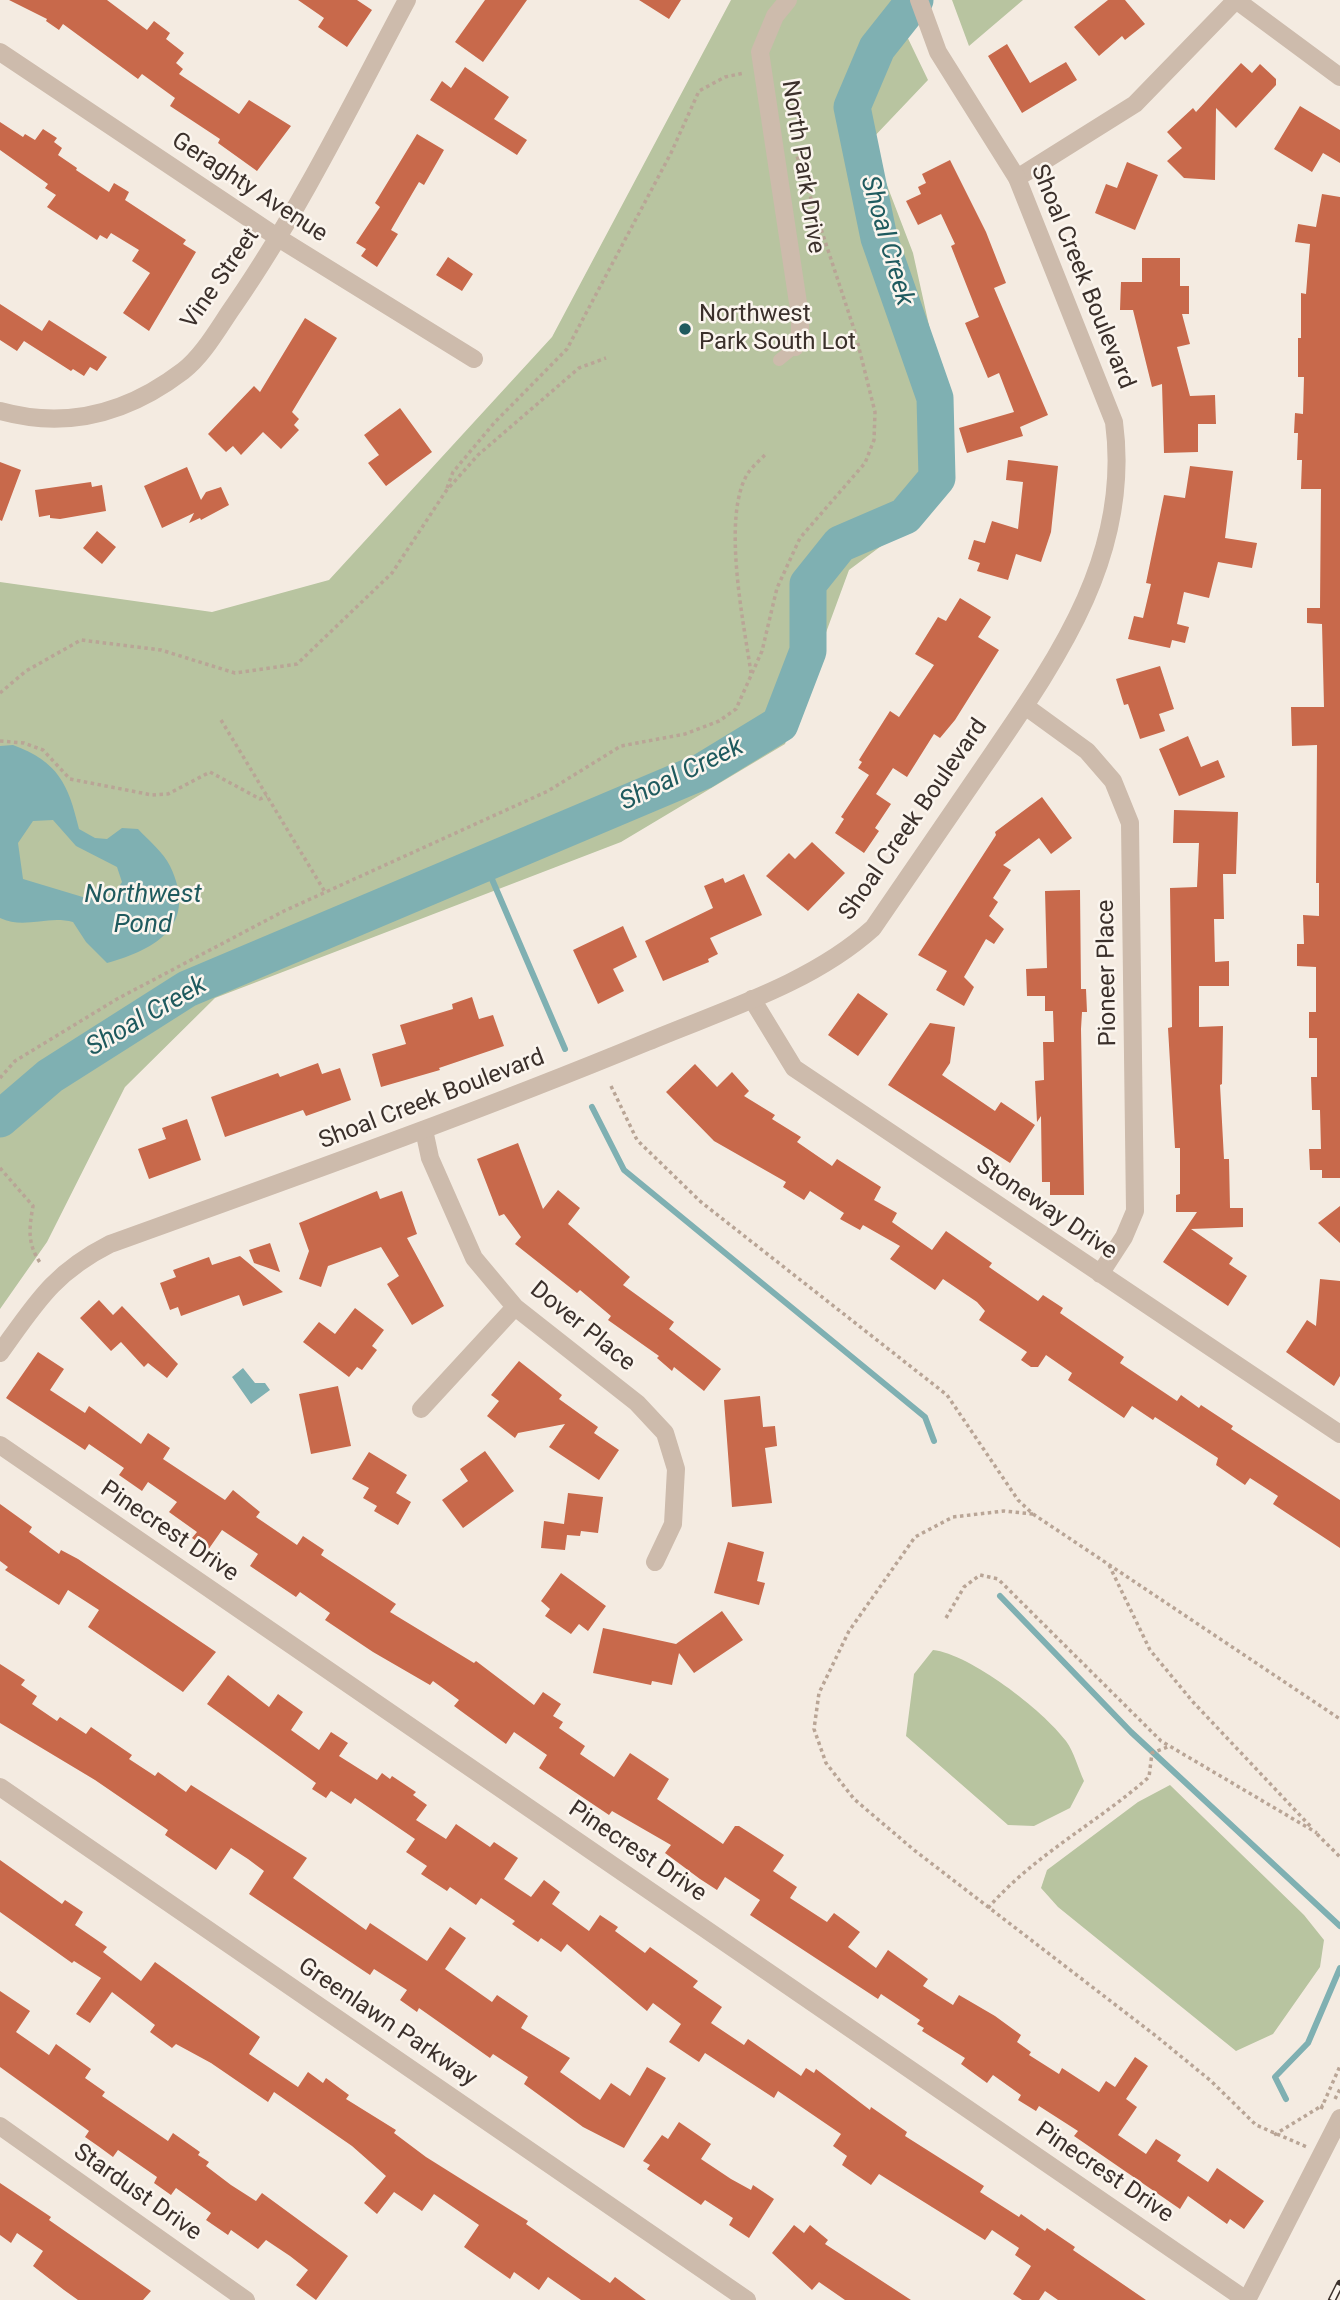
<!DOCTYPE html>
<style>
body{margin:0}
canvas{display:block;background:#f4ebe1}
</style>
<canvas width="1340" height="2300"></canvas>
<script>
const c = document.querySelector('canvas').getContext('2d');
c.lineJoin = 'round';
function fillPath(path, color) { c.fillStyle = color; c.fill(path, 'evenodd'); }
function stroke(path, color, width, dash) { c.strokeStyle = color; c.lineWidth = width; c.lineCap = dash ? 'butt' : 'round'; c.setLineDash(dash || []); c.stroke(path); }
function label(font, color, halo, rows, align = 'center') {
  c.font = font + ' Roboto,sans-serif'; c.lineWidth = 5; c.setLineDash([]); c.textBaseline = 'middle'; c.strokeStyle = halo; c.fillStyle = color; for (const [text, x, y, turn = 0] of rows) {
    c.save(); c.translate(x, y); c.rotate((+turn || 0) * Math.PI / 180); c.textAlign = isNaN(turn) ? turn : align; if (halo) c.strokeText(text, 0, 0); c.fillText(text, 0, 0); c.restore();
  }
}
fillPath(new Path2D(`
 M731 0H898L902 26 928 80 870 141 913 253 947 407 939 503 849 570 785 744 621 842 215 998 125 1087 47 1242 0 1309V582L212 612 329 580 552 337Z
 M952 0H1023L969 46Z
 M933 1650C970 1654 1043 1710 1066 1741 1074 1752 1078 1768 1084 1781L1070 1808 1034 1826 1008 1825 906 1736 914 1674Z
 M1170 1785 1304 1915 1324 1940 1320 1967 1273 2034 1236 2051 1058 1907 1041 1888 1047 1870 1138 1802Z`), '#b8c4a0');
fillPath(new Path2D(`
 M13 745C58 762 68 783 79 829L95 838 107 839 122 828 138 829C148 840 164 853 170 866 198 924 158 949 107 963L86 942 73 922C46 915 25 930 0 918V746ZM53 820 76 846 117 867 122 882 113 896 86 898 23 879 18 843 33 821Z
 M243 1368 255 1383H265L270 1390 251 1404 232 1377Z`), '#7fb0b2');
stroke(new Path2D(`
 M485 863 565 1049
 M592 1107 624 1170 925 1417 934 1441
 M1000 1596 1131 1732 1340 1926
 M1286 2099 1275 2077 1308 2043 1340 1968`), '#7fb0b2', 6);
stroke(new Path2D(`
 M0 1119 50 1076 187 989 703 771 780 724 808 651V584L840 544 905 516 937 478 935 398 879 238 852 107 877 48 915 0`), '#7fb0b2', 37);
fillPath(new Path2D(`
 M9 0H107L147 30 154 21 170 33 166 39 184 53 176 63 183 69 179 74 239 114 249 100 291 126 257 171 218 143 220 139 170 106 175 98 142 74 138 79 63 24 59 30 46 21 47 19Z
 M298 0H357L372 10 347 47 318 27 324 18Z
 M485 0H527L483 62 455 42Z
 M639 0H681L669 19Z
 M1108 0H1125L1145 24 1125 40 1122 36 1099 56 1074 27Z
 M1007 44 1030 83 1066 62 1077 80 1022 113 988 56Z
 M1241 63 1252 73 1260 64 1276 79V85L1236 128 1216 108 1215 180 1184 178 1167 161 1182 148 1167 132 1193 108 1196 112Z
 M465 67 509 97 494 119 527 140 517 155 430 100 442 81 451 88Z
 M1300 106 1340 130V163L1323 153 1312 172 1274 149Z
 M0 122 23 137 25 134 35 140 43 129 57 138 54 142 62 148 58 155 77 168 76 170 109 192 114 183 129 192 125 200 186 240 183 244 196 252 149 331 123 313 150 273 132 261 139 250 111 233 107 239 100 235 97 240 47 207 56 195 45 188 48 184 0 150Z
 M417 134 444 150 424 185 419 182 395 223 391 230 398 234 377 267 361 256 366 249 356 243 380 207 375 203Z
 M950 160 986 232 1006 283 994 288 1048 415 1020 427 1023 436 967 453 959 428 1014 412 999 373 988 378 965 323 979 317 951 246 955 244 941 214 918 225 906 201 921 194 918 187 926 183 922 174Z
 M1127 162 1158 175 1135 230 1095 213 1106 184 1117 188Z
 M1322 194 1340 197V1178H1322V1170H1310L1309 1149H1321L1320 1110H1312L1311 1077H1317V1038H1309V1012H1316V967L1297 966V944H1304L1303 915 1319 916V883H1316L1317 745 1292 746 1291 707H1324L1322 624 1307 623V608H1320L1321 489H1301L1302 460H1297L1298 433H1294L1295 413 1303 414 1304 377H1298V338H1301V293L1306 294 1310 244 1295 242 1298 224 1316 227Z
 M448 257 473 274 462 291 436 275Z
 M1142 258H1180V286H1189V314H1182L1190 344 1177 347 1190 396 1215 395 1216 424H1198V452L1164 453 1162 384 1152 387 1133 310H1120L1121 282H1142Z
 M0 304 42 331 49 320 107 357 97 371 90 367 84 376 73 369 71 371 24 341 17 351 0 340Z
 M305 318 337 338 292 412 299 419 294 425 299 430 281 449 263 432 241 455 233 446 226 452 208 434 254 386 260 392Z
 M400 408 432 452 386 486 368 463 379 455 364 435Z
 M1008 460 1058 466 1051 532 1041 562 1016 554 1008 580 977 571 980 563 968 559 974 540 985 543 992 521 1018 529 1023 482 1006 480Z
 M0 462 21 470 2 521 0 520Z
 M1190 466 1233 471 1225 538 1257 543 1252 568 1218 562 1209 598 1184 592 1177 624 1189 627 1185 643 1172 640 1170 648 1128 639 1134 616 1143 618 1151 584 1146 583 1164 495 1185 498Z
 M187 467 201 500 206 492 221 487 229 505 201 520 200 518 189 523 194 513 162 528 144 486Z
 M91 482 92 487 102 485 106 511 60 519 50 518V515L39 517 35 490Z
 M97 531 116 547 102 564 83 548Z
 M960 598 991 617 978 637 999 650 955 720 940 738 934 734 907 777 893 768 876 794 891 804 875 828 879 831 864 853 835 833 844 819 841 817 869 775 858 768 862 762 859 760 890 711 899 717 934 665 915 654 938 617 946 621Z
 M1160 666 1174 709 1159 714 1165 731 1140 739 1128 704 1124 705 1116 679Z
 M1188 736 1201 767 1218 760 1225 777 1179 796 1159 749Z
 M1042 797 1072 838 1051 854 1039 838 1003 865 1011 870 993 898 998 902 989 916 1004 929 994 944 986 939 964 977 974 987 964 1006 936 990 947 971 918 955 996 835 995 832Z
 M1174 810 1238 812 1236 874H1223L1224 919H1214L1215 962 1229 961V986H1199V1027L1223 1026 1222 1084 1220 1085 1224 1159H1229L1230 1208H1243V1227L1191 1229 1233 1258 1229 1264 1247 1276 1228 1306 1163 1262 1197 1212H1176V1195L1180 1194V1148H1175L1168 1028 1172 1027 1170 888 1197 887 1199 843H1173Z
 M812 842 845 873 808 911 766 876 789 853 795 859Z
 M744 874 762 915 710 938 718 954 708 959 709 962 663 981 645 941 713 908 704 886 723 878 725 883Z
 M1080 890 1081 989H1086L1087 1012H1082L1081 1029 1084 1195H1050V1182H1042L1041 1116 1037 1122 1035 1081 1044 1080 1043 1042H1054L1053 1011H1045V996H1027L1026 969 1047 968 1045 891Z
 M623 926 637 957 613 969 624 991 598 1004 573 950Z
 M858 993 888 1014 858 1056 828 1035Z
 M472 997 479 1019 493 1015 504 1046 439 1068 440 1070 381 1087 372 1054 406 1044 400 1025 453 1009 452 1004Z
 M930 1023 955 1027 950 1063 942 1075 995 1111 1001 1102 1035 1125 1010 1163 888 1085Z
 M318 1063 322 1074 340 1068 351 1100 306 1116 303 1110 225 1137 211 1097 278 1073 280 1077Z
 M695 1064 717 1087 732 1072 749 1091 744 1096 775 1115 772 1119 801 1137 797 1142 832 1166 837 1159 881 1187 874 1200 897 1213 892 1222 932 1250 946 1231 992 1263 989 1267 1038 1301 1043 1295 1063 1308 1060 1313 1124 1357 1120 1363 1177 1401 1181 1395 1199 1408 1201 1405 1233 1426 1231 1429 1340 1500V1548L1273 1504 1278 1496 1250 1478 1245 1485 1216 1465 1218 1458 1155 1417 1153 1420 1132 1406 1124 1418 1068 1380 1072 1373 1046 1355 1038 1367H1031L1021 1360 1027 1352 979 1320 985 1311 977 1302 943 1279 935 1290 890 1259 900 1246 863 1225 860 1230 840 1219 844 1213 810 1191 804 1200 783 1187 786 1182 714 1141 666 1092Z
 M187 1119 201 1160 149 1179 138 1149 166 1139 162 1128Z
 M518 1143 543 1209 558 1190 580 1208 568 1224 630 1277 623 1285 674 1322 669 1329 721 1369 704 1391 674 1367 672 1371 657 1358 659 1356 608 1320 611 1316 580 1290 577 1293 515 1244 521 1237 504 1214 499 1216 477 1159Z
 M377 1191 380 1199 402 1191 417 1234 407 1238 444 1306 412 1325 387 1284 399 1276 381 1247 328 1266 321 1287 299 1279 309 1251 299 1223Z
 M1340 1206V1243L1318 1223Z
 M270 1243 280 1272 254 1263 249 1250Z
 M240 1256 283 1292 243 1306 239 1295 181 1316 178 1307 170 1310 160 1283 176 1277 173 1270 209 1257 212 1265Z
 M1320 1279 1340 1281V1376L1334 1386 1286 1352 1307 1320 1316 1326Z
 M99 1300 113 1315 122 1306 178 1364 167 1378 148 1363 144 1367 121 1342 111 1351 80 1318Z
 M355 1308 384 1330 372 1346 377 1350 362 1370 357 1367 349 1377 303 1342 319 1322 335 1334Z
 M38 1352 64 1369 50 1390 85 1413 89 1406 141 1444 148 1433 170 1448 163 1459 225 1500 233 1490 260 1512 256 1517 297 1545 303 1536 324 1550 321 1555 396 1604 390 1612 474 1663 476 1661 534 1705 543 1692 561 1704 553 1716 563 1722 559 1728 585 1746 580 1754 614 1777 630 1753 669 1779 657 1799 723 1844 735 1826H739L784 1855 773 1871 797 1887 790 1898 827 1922 834 1913 860 1932 848 1947 876 1968 888 1950 928 1979 923 1986 953 2005 959 1995 995 2016 1021 2035 1017 2042 1031 2052 1029 2055 1059 2074 1062 2068 1099 2092 1106 2081 1115 2087 1135 2057 1148 2066 1126 2099 1137 2107 1118 2135 1146 2154 1156 2139 1181 2155 1177 2161 1208 2182 1217 2168 1264 2201 1244 2229 1230 2219 1227 2224 1188 2196 1180 2209 1074 2136 1078 2131 1039 2106 1036 2111 1018 2100 1021 2095 993 2075 987 2083 961 2064 965 2058 922 2031 924 2028 917 2024 920 2020 881 1994 878 1999 750 1915 760 1900 725 1877 717 1890 700 1879 665 1853 671 1845 612 1811 609 1815 539 1768 547 1755 514 1732 506 1744 454 1706 459 1700 433 1681 430 1685 373 1652 325 1620 330 1613 300 1592 296 1597 250 1566 258 1554 222 1530 208 1550 192 1538 197 1532 169 1512 177 1502 148 1482 142 1491 119 1475 124 1468 89 1444 85 1450 6 1398Z
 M519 1361 562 1395 559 1399 598 1427 594 1433 619 1450 599 1480 549 1447 565 1424 518 1433 515 1438 487 1416 499 1401 491 1395Z
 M338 1386 351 1446 311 1454 299 1394Z
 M760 1396 763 1427 775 1426 777 1446 765 1448 772 1503 732 1507 724 1400Z
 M485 1451 514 1491 463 1528 442 1500 468 1481 460 1469Z
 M369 1452 407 1475 396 1493 411 1502 398 1525 374 1511 377 1506 363 1498 369 1488 352 1479Z
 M568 1493 603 1497 598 1533 581 1531 580 1536 567 1535 565 1550 541 1548 544 1521 564 1524Z
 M0 1504 32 1527 29 1532 59 1554 61 1550 78 1559 216 1652 183 1692 88 1627 99 1610 68 1590 59 1605 5 1570 8 1567 0 1561Z
 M728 1542 764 1552 757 1581 765 1583 759 1605 714 1593Z
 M561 1573 606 1606 588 1631 579 1624 571 1634 545 1616 550 1609 541 1601Z
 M722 1611 743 1640 694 1673 679 1653 672 1685 652 1681 651 1685 593 1673 603 1628 676 1644Z
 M0 1664 25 1680 21 1685 37 1696 32 1704 57 1721 60 1717 86 1734 91 1727 132 1755 129 1759 155 1776 158 1772 186 1792 191 1785 307 1858 293 1878 366 1930 370 1923 427 1961 450 1927 466 1938 445 1969 492 2002 497 1995 528 2016 521 2028 570 2058 560 2072 600 2100 611 2083 630 2096 647 2067 666 2078 624 2148 583 2127 524 2084 528 2077 493 2054 490 2058 419 2008 417 2012 400 2000 407 1990 374 1969 370 1975 249 1894 264 1871 248 1859 231 1848 216 1870 165 1835 168 1830 95 1780 0 1723Z
 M228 1675 269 1707 278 1694 303 1712 291 1730 319 1750 331 1732 348 1743 339 1756 377 1780 382 1773 390 1779 392 1776 416 1792 413 1795 427 1805 416 1820 446 1839 456 1824 490 1847 494 1842 518 1858 504 1879 531 1897 544 1880 560 1892 552 1904 589 1931 600 1915 618 1927 615 1931 645 1953 650 1947 698 1981 693 1987 722 2007 711 2023 744 2045 748 2039 801 2076 806 2068 814 2073 816 2069 870 2110 871 2107 907 2132 905 2136 984 2186 980 2192 1019 2217 1021 2214 1045 2231 1047 2228 1075 2247 1073 2250 1146 2300H1058L1045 2291 1039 2300H1022L1013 2294 1031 2266 1015 2255 1019 2248 992 2230 985 2240 879 2174 871 2185 842 2165 847 2156 833 2146 841 2134 778 2091 774 2098 705 2053 699 2062 669 2042 681 2024 653 2003 647 2011 567 1944 561 1952 541 1938 538 1942 512 1924 515 1921 481 1898 476 1905 450 1887 447 1891 421 1874 427 1866 406 1852 415 1839 355 1798 351 1804 331 1791 326 1798 312 1789 316 1783 207 1704Z
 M0 1860 62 1904 65 1900 83 1912 75 1925 107 1947 103 1952 141 1981 155 1962 260 2037 249 2054 298 2087 308 2072 323 2083 326 2078 349 2095 346 2099 396 2130 394 2133 426 2157 528 2221 526 2224 610 2283 615 2277 646 2300H581L548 2277 539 2290 514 2272 510 2279 464 2247 479 2225 434 2194 422 2211 394 2192 377 2214 364 2203 386 2176 352 2146 274 2092 268 2102 211 2063 176 2044 172 2048 150 2032 155 2025 112 1992 90 2023 76 2014 101 1978 74 1961 72 1963 0 1912Z
 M0 1991 30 2011 16 2032 49 2055 56 2044 91 2069 85 2078 105 2092 102 2096 168 2141 173 2133 200 2152 198 2155 209 2162 206 2166 231 2185 256 2201 262 2193 348 2256 316 2300 296 2285 308 2270 290 2256 266 2240 258 2249 231 2230 228 2235 206 2220 211 2213 176 2188 171 2195 154 2183 157 2177 118 2150 113 2157 98 2146 85 2137 89 2131 0 2067Z
 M679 2122 711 2144 701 2159 731 2179 751 2190 753 2185 774 2199 749 2238 729 2225 733 2218 705 2200 701 2205 647 2169 650 2165 643 2161 662 2135 668 2139Z
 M0 2183 51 2217 49 2220 151 2291 143 2300H78L64 2290 33 2266 43 2251 17 2233 11 2243 0 2235Z
 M794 2225 804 2233 810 2225 828 2240 825 2244 911 2300H845L819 2282 812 2290 772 2253Z`), '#c8694b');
stroke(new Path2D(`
 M447 488 453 472 495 422 567 349 671 153 699 91 725 77 744 73
 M751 673C744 624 721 516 748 473 753 466 761 459 767 453
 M0 693 26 671 81 640 161 650 235 673 297 664 392 573 446 491 478 455 579 368 606 358
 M221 720 325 892
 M0 741 24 743 43 750 70 779 152 795 168 794 210 772 260 799 267 796
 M0 1078 15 1061 117 999 284 911 548 791 621 746 685 734 719 721 736 709 762 651 777 588 800 538 865 463 874 440 875 412 855 332 796 153
 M611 1086 637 1140 701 1202 947 1395 1018 1500 1033 1514 1340 1719
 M0 1168 33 1206C29 1229 27 1244 41 1264
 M1033 1514 1004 1511 953 1517 915 1537 849 1631 819 1693 814 1729 826 1763 854 1799 914 1850 1156 2036 1211 2081 1256 2125 1307 2147
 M1109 1565 1150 1650 1193 1702 1312 1828
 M946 1618 964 1587 980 1575 998 1579 1161 1741 1317 1833
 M1317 1834 1340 1857
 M988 1908C1034 1855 1097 1823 1149 1777L1152 1753 1170 1746
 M1335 2099 1340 2089
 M1321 2109 1340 2066
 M1274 2135 1323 2105`), '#b9a596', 3.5, [3.5, 3.5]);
stroke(new Path2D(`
 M779 360 795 347`), '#cdbbac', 12);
stroke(new Path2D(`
 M788 0 775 16 760 52 800 316V333L795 347
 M1236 0 1340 77
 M0 52 280 239 474 359
 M1017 178 1135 104 1236 0
 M0 411C68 430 128 413 183 371 204 355 220 325 235 304 301 208 352 103 407 0
 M1025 706 1087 751 1113 781 1130 823 1135 1211 1124 1237 1100 1274
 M752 999 794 1068 1340 1434
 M424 1130 430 1158 474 1258 515 1307 637 1403 665 1433 676 1469 673 1524 655 1562
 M421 1409 515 1307
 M0 1445 1246 2300
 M0 1787 747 2300
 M0 2126 246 2300`), '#cdbbac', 18);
stroke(new Path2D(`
 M0 1353C36 1303 53 1273 110 1244 290 1179 470 1115 647 1042 723 1010 811 984 873 928 910 874 947 820 984 766 1056 661 1132 556 1114 422L1017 178 938 52 919 0
 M1247 2300 1340 2118`), '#cdbbac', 18);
const rail = new Path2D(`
 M1332 2300 1340 2284`);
stroke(rail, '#3b302b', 8);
stroke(rail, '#fbf5ee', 5, [16]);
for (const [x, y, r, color] of [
 [685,329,7,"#1f5a5e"]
]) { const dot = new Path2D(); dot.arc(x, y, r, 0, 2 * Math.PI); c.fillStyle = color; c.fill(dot); stroke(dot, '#fbf5ee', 2.5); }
label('24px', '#3b302b', '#fbf5ee', [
 ["North Park Drive",802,167,81],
 ["Geraghty Avenue",249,188,33],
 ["Shoal Creek Boulevard",1082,277,68],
 ["Vine Street",221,279,-55],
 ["Shoal Creek Boulevard",914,820,-55],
 ["Pioneer Place",1108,973,-91],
 ["Shoal Creek Boulevard",432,1100,-21],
 ["Stoneway Drive",1046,1209,34],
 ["Dover Place",582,1327,39],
 ["Pinecrest Drive",169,1532,34],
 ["Pinecrest Drive",637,1852,34],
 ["Greenlawn Parkway",387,2023,34],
 ["Pinecrest Drive",1104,2173,34],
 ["Stardust Drive",137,2193,35]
]);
label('24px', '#3b302b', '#fbf5ee', [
 ["Northwest",699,315],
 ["Park South Lot",699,343]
], 'left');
label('italic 26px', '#1f5a5e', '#fbf5ee', [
 ["Shoal Creek",886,241,74],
 ["Shoal Creek",682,775,-26],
 ["Northwest",143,895],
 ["Pond",143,925],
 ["Shoal Creek",147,1017,-30]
]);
</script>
